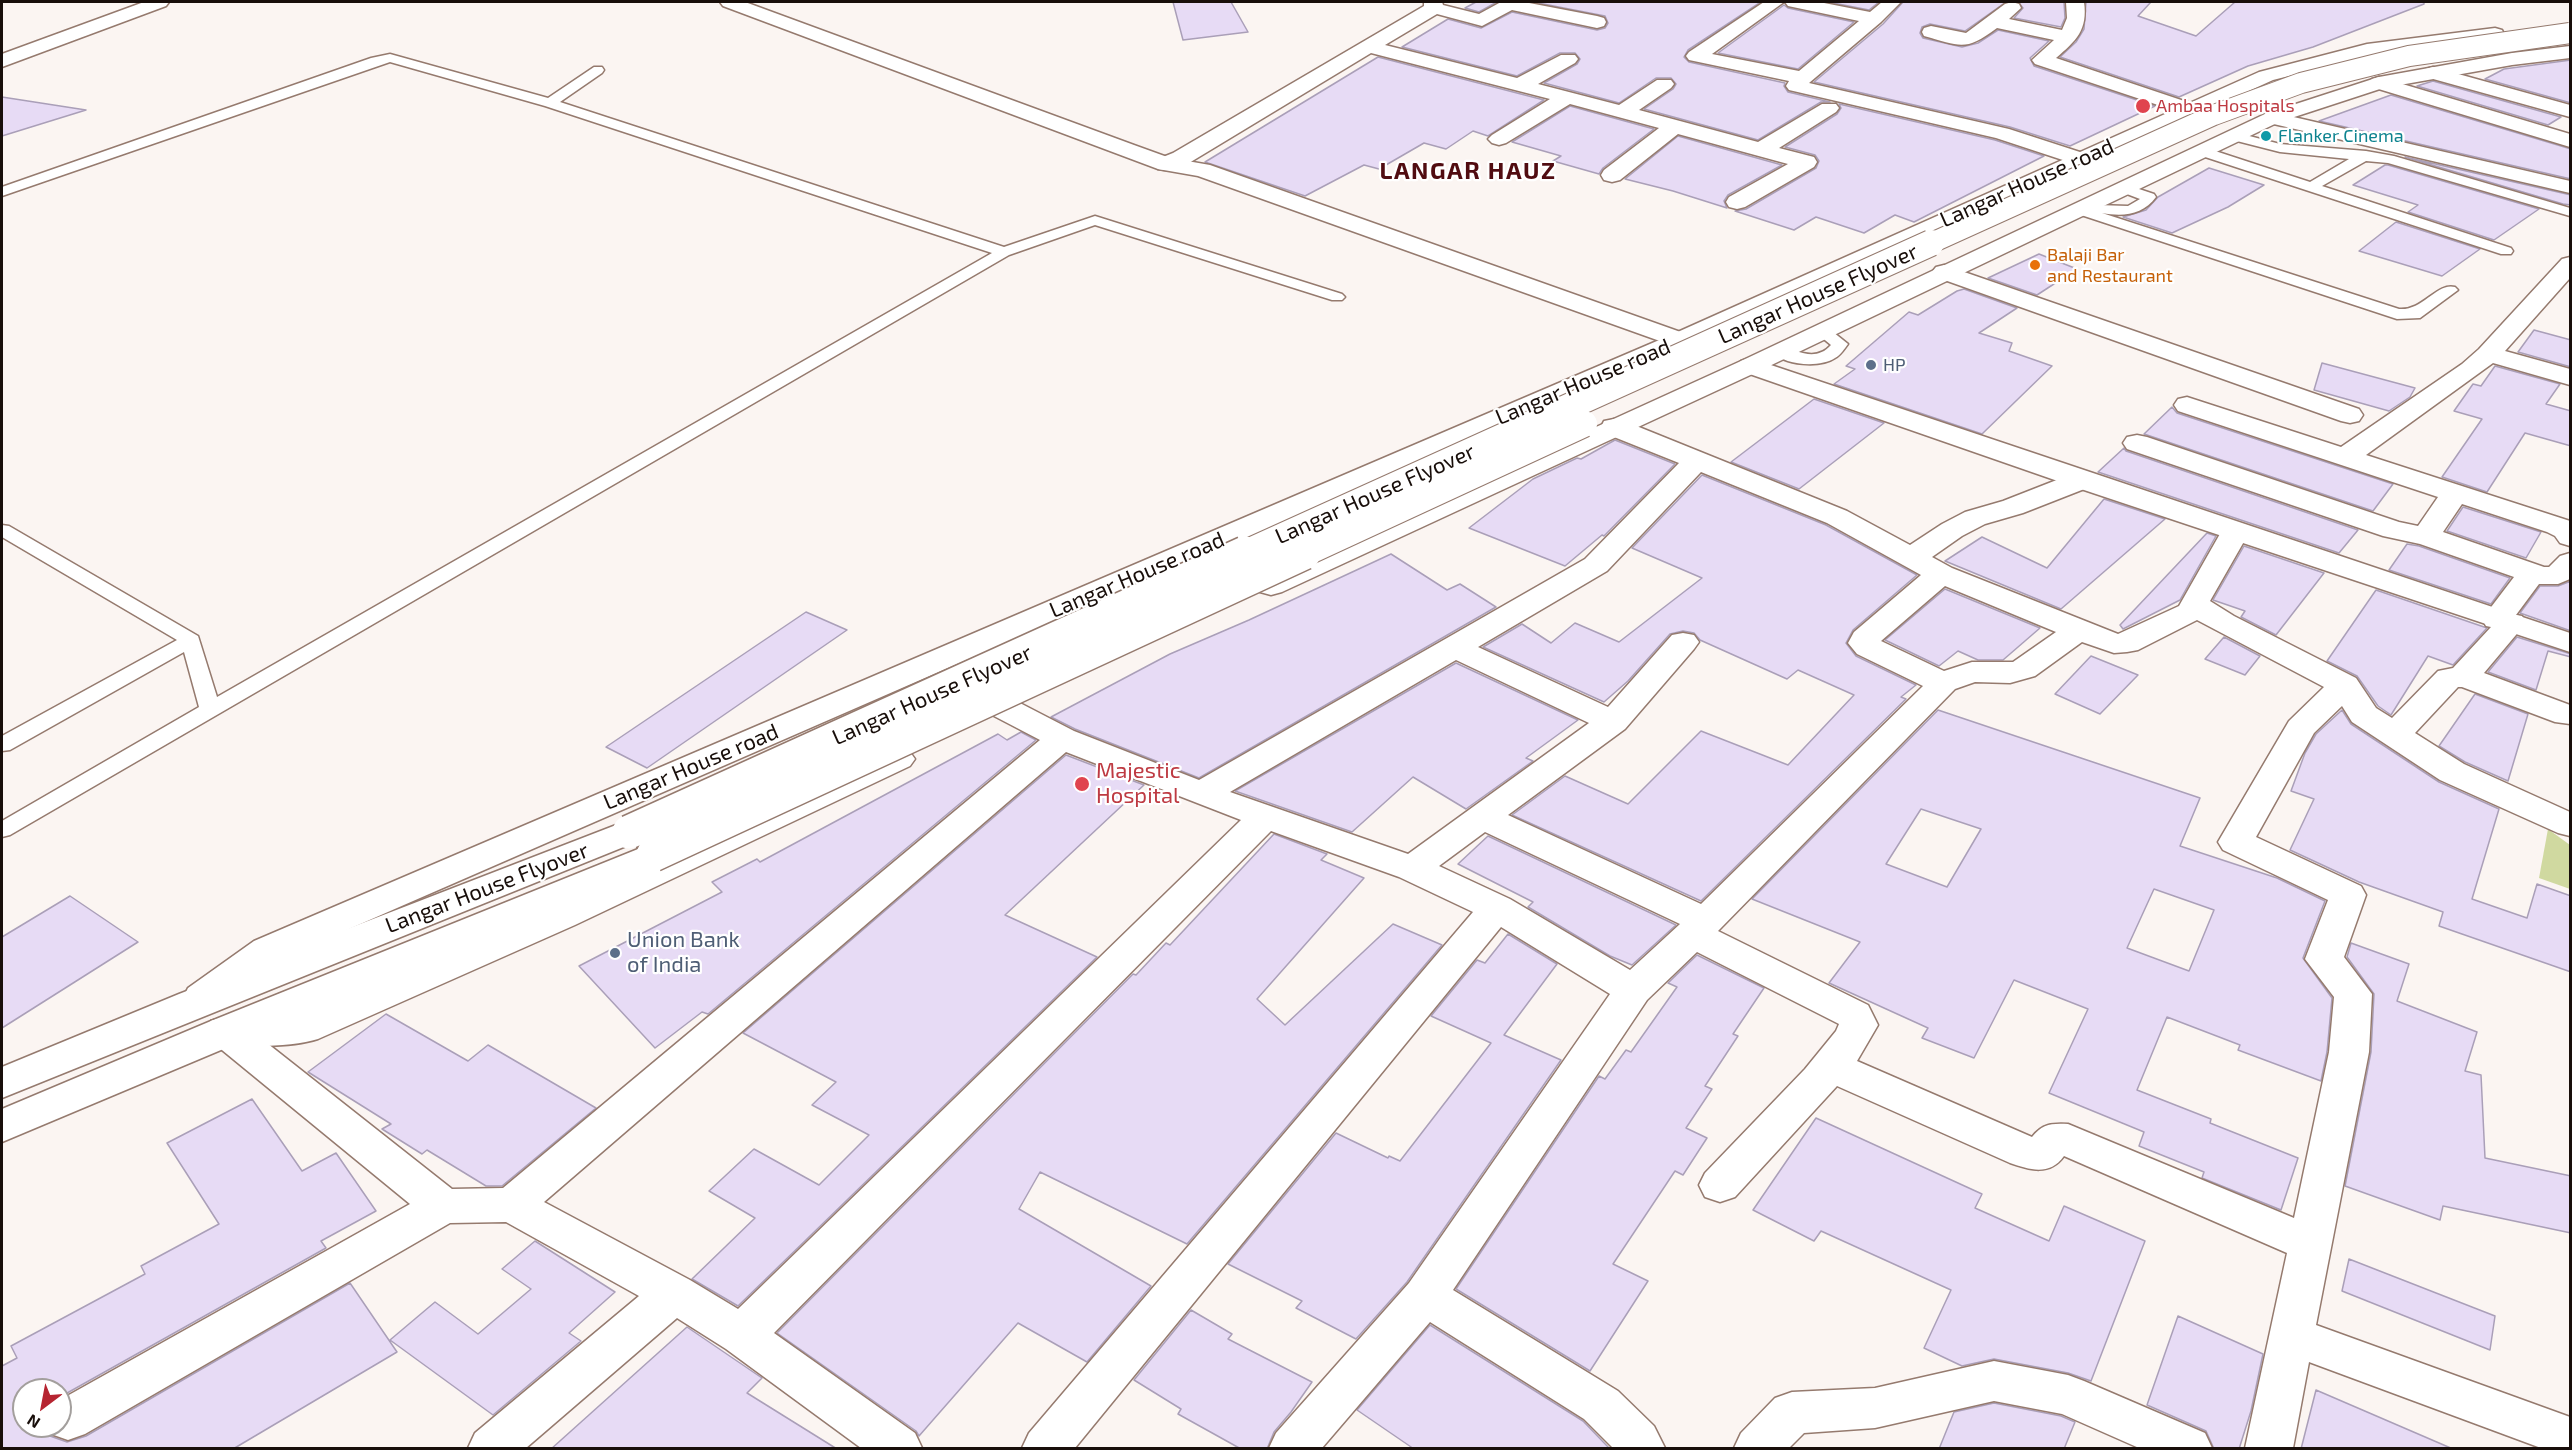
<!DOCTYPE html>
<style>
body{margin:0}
#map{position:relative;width:2572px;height:1450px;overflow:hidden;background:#fbf5f2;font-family:"Exo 2",sans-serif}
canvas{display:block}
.frame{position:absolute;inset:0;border:3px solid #180e0a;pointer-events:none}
.north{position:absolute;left:12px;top:1378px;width:60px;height:60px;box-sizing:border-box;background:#fff;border:2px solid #a39f9d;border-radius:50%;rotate:212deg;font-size:16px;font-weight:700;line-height:24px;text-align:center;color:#180e0a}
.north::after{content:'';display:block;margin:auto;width:21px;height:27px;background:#b62431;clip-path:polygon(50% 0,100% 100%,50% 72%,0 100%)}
</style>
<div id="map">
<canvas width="2572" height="1450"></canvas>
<div class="frame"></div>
<div class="north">N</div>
</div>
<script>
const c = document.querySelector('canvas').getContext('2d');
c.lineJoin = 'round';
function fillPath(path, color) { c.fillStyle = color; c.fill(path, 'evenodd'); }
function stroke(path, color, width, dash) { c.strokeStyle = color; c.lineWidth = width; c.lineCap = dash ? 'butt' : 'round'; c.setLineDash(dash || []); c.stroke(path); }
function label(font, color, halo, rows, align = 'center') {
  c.font = font + ' "Exo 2",sans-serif'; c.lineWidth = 4.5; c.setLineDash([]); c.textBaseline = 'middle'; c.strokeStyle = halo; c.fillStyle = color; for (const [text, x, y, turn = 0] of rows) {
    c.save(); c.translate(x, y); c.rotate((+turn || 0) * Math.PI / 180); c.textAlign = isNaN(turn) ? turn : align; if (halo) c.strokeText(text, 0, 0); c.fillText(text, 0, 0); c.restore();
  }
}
fillPath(new Path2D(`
 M2548 829 2570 845V889L2539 878Z`), '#d0d9a0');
const building = new Path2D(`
 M1173 2H1231L1248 32 1183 40Z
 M1476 2H1497L1479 12 1465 8Z
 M1533 2H1761L1688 50 1684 57 1689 62 1785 83 1784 86 1788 92 1830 102H1821L1758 140 1644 109 1673 89 1676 84 1671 78H1656L1619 103 1544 83 1577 64 1580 59 1575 53H1560L1517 76 1402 47 1448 19 1481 28 1512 12 1597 30 1605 28 1608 23 1605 16Z
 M1828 2H1879L1869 10Z
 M1903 2H2006L1965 31 1930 24 1922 27 1920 33 1923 38 1962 47 1978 43 1998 30 2049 41 2030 58 2034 66 2155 106 2070 146 2010 127 1814 82 1883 24Z
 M2018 2H2064L2065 18 2061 27 2014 18 2023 8Z
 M2086 2H2151L2138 16 2196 36 2235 2H2424V4L2313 47 2248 66 2179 97 2060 57 2076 42 2084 29Z
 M1784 5 1788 8 1854 22 1798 69 1718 53Z
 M1378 57 1544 100 1488 136 1473 131 1446 149 1424 143 1379 169 1364 165 1305 196 1205 162Z
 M2571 60V103L2485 79 2504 69Z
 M2433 81 2561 117 2548 125 2417 86Z
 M2391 95 2571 149V179L2319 121Z
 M2 97 86 110 2 136Z
 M1839 104 1995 140 2044 156 1914 222 1895 215 1864 233 1816 217 1794 230 1735 211 1746 209 1816 168 1819 161 1815 155 1785 147 1837 114 1841 108Z
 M1570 106 1654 129 1603 168 1599 174 1553 161 1561 156 1512 142Z
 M1678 136 1782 165 1728 195 1724 201 1727 208 1673 191 1625 179Z
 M2405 157 2571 195V205L2563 204Z
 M2385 165H2388L2539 209 2494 240 2408 212 2418 205 2353 185Z
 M2209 168 2264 185 2228 207 2172 233 2123 217 2146 210 2158 197Z
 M2396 222 2480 249 2442 276 2359 251Z
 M2039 254 2077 269 2037 295 1988 278Z
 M1964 289 2017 308 1979 333 2012 343 2009 351 2052 366 1982 434 1834 384 1855 369 1846 366 1909 312 1918 315 1957 291Z
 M2534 330 2571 340V367L2518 352Z
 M2322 363 2415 388 2410 397 2389 411 2314 390Z
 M2495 366 2560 384 2546 404 2571 411V446L2525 433 2487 492 2442 477 2482 419 2454 411 2473 384 2481 386Z
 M1814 399 1884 423 1799 489 1731 462Z
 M2172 407 2177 413 2393 484 2373 511 2144 434Z
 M1615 440 1675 464 1604 536 1602 535 1565 566 1469 528 1533 479 1577 458 1581 459Z
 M2124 448 2126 451 2358 530 2339 553 2098 472Z
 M1702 475 1826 525 1917 575 1853 630 1846 643 1856 656 1916 685 1901 697 1906 699 1701 901 1512 815 1565 776 1628 804 1701 731 1788 765 1854 695 1798 670 1787 679 1700 640 1694 633 1683 631 1670 634 1628 681 1604 702 1483 647 1522 624 1551 643 1575 623 1619 642 1702 578 1632 548Z
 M2104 499 2165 519 2061 609 1945 561 1982 537 2047 568Z
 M2463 507 2541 532 2526 558 2447 531Z
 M2207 533 2216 536 2180 600 2123 629 2120 625Z
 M2407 544 2419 546 2510 578 2491 604 2389 570Z
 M2244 546 2324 573 2276 635 2241 617 2245 611 2213 600Z
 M1391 554 1447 590 1460 584 1496 607 1199 778 1075 729 1051 717 1170 654 1249 620Z
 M2571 581V631L2520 613 2540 586H2558Z
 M1945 589 2040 628 2003 660H1978L1958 651 1939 666 1885 640Z
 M2376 590 2487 628 2453 665 2428 656 2391 715 2378 706 2357 676 2327 661Z
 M806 612 847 630 647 768 606 747Z
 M2224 637 2260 656 2245 675 2205 659Z
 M2517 637 2571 654V657L2548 651 2536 690 2488 672Z
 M2091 656 2138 675 2100 714 2055 694Z
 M1456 663 1578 720 1526 758 1533 761 1466 809 1413 777 1352 832 1235 791Z
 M2475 694 2528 714 2508 781 2465 762 2439 746Z
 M1938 710 2200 798 2180 846 2277 878 2325 901 2303 958 2332 998 2327 1052 2321 1081 2238 1050 2240 1045 2167 1017 2137 1090 2211 1119 2210 1123 2298 1158 2281 1210 2202 1178 2204 1172 2139 1146 2144 1132 2049 1093 2088 1009 2014 980 1974 1058 1922 1038 1928 1028 1829 983 1860 942 1752 899ZM1921 809 1981 829 1947 887 1886 864ZM2154 889 2214 910 2189 971 2127 948Z
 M2342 710 2351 724 2439 782 2499 809 2472 899 2527 918 2537 884 2571 896V972L2439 926 2443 912 2359 882 2290 850 2314 799 2291 791 2305 753 2316 734Z
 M1021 732 1036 740 708 1014 702 1012 655 1048 579 966 722 892 712 882 757 859 760 862 998 734 1007 740Z
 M1066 755 1144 785 1005 915 1097 957 738 1306 692 1279 755 1218 709 1191 754 1149 819 1185 869 1135 812 1105 836 1082 743 1033Z
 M1274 834 1327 854 1321 860 1364 878 1257 999 1285 1025 1393 924 1442 945 1187 1244 1040 1172 1019 1209 1151 1286 1087 1362 1018 1323 919 1436 916 1431 777 1333 1133 974 1136 975 1166 943 1170 945Z
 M1488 836 1676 925 1632 965 1610 956 1528 907 1533 902 1458 864Z
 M70 896 138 942 2 1028V937Z
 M1508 934 1557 964 1504 1035 1561 1060 1407 1282 1356 1339 1296 1308 1302 1301 1228 1264 1336 1133 1388 1158 1389 1156 1400 1161 1491 1043 1431 1016 1477 960 1485 963Z
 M2351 943 2409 964 2397 1001 2477 1032 2465 1071 2481 1075 2485 1158 2571 1176V1233L2443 1206 2440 1220 2345 1186 2371 1052 2374 994 2347 957Z
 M1697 955 1764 988 1733 1034 1738 1036 1705 1086 1712 1089 1686 1128 1707 1138 1683 1175 1675 1171 1613 1264 1648 1281 1590 1371 1456 1289 1599 1076 1605 1079 1626 1050 1631 1052 1677 987 1668 983Z
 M386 1014 468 1061 488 1045 596 1108 502 1186H486L427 1150 422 1154 382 1129 391 1124 308 1072Z
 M252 1099 302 1171 336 1153 376 1211 321 1241 326 1248 60 1397V1390H24V1426H46L50 1436 67 1442 86 1436 350 1283 397 1352 233 1449H2V1366L17 1358 11 1346 145 1274 141 1266 219 1224 167 1143Z
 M1816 1118 1982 1194 1975 1208 2049 1241 2064 1206 2145 1241 2091 1381 2068 1373 1994 1359 1962 1366 1924 1348 1951 1290 1821 1231 1814 1241 1753 1210Z
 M535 1241 615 1292 569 1333 581 1341 493 1415 390 1340 435 1302 478 1334 531 1289 502 1269Z
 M2349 1259 2495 1316 2490 1350 2342 1291Z
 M1191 1310 1232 1334 1228 1339 1312 1382 1291 1412 1274 1432 1267 1449H1241L1178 1414 1181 1409 1134 1380Z
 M2178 1316 2263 1354 2251 1411 2239 1449H2214L2206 1431 2147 1405Z
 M1430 1325 1583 1421 1610 1449H1414L1357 1410Z
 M687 1327 762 1378 747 1393 837 1449H551Z
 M2316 1390 2453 1449H2301Z
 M1994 1403 2061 1416 2075 1422 2064 1449H1939L1954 1412Z`);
fillPath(building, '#e7dbf5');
stroke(building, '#aa9fb8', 1.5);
const lane = new Path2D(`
 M390 54 548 98 594 67H602L604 70 602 73 560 102 1004 247 1095 216 1342 294 1345 297 1342 300H1332L1095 225 1009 255 10 835 2 837V821L199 707 184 652 10 750 2 751V736L177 640 2 537V525L9 526 198 636 217 697 992 253 545 106 390 62 2 196V187L371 58Z
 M2234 132 2280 144 2366 151 2394 156 2570 208V216L2388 163 2366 161 2322 186 2511 248 2513 251 2511 254H2501L2196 154 2194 151 2201 147 2206 148 2310 182 2349 159 2280 152 2229 139 2227 136 2229 133Z
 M2124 184 2154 194 2156 197C2143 215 2123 217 2102 213L2399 309C2423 311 2437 282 2455 287L2458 290 2420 318 2397 319 2072 212 2070 209 2077 205 2095 210 2094 208 2096 205 2128 206 2140 199 2119 191 2117 188Z
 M1822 326 1828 328 1848 344C1844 349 1841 355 1835 358 1820 368 1784 366 1772 351L1780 346C1798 351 1816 362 1831 345L1814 331Z`);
const street = new Path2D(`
 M144 2H169L166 6 2 67V54Z
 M1424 2H1442L1443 5 1479 14 1501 2H1524L1597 16 1604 18 1606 22 1604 26 1597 28 1512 10 1482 26 1437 14 1385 45 1517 78 1561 55H1575L1578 59 1575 63 1538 84 1619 105 1657 80H1671L1674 84 1671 88 1639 110 1758 142 1822 104H1836L1839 108 1836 112 1779 148 1814 157 1817 162 1814 167 1745 207 1737 209 1729 207 1726 202 1729 197 1788 164 1678 134 1620 180 1612 182 1604 180 1601 175 1604 170 1659 128 1570 104 1506 143 1499 145 1492 143 1488 139 1492 135 1550 99 1371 53 1189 163 1166 170 1158 169 1155 164 1158 159 1173 153 1424 6Z
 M1764 2H1784L1712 54 1799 71 1859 21 1788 6 1785 2H1819L1870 12 1882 2H1901L1881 22 1809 83 2009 129 2086 154 2089 159 2086 164 2078 165 1996 138 1789 90 1786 86 1789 81 1689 60 1686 56 1689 52Z
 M2012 2 2019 4 2021 8 2009 19 2062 30 2067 18 2066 2H2084C2088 30 2076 41 2056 58L2196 105 2199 109 2196 113H2182L2035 64 2032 60 2054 40 1997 28C1965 52 1961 46 1924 36L1922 32 1924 28 1931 26 1966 33 2005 4Z
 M2433 67 2570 105V117L2426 77 2423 73 2426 69Z
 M2379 77 2570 134V147L2372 87 2369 83 2372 79Z
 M2272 112 2570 181V193L2265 122 2262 118 2265 114Z
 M2570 257V278L2505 351 2570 369V385L2493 363 2366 455 2570 521V546L2560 543 2555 536 2547 532 2462 504 2443 532 2544 567H2549L2560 556 2570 553V579L2558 584H2539L2516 615 2522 616 2526 623 2484 673 2570 705V724L2555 722 2462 687H2458L2415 733 2464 764 2570 812V836L2558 833 2440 780 2352 722 2342 706 2314 733 2256 837 2361 886 2366 895 2344 957 2372 994 2369 1052 2316 1325 2570 1417V1448H2541L2309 1362 2293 1448H2245L2287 1253 2064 1156C2050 1176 2030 1170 2010 1163L1837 1086 1735 1197 1720 1202 1705 1197 1699 1185 1705 1173 1805 1069 1836 1031 1839 1024 1697 952 1647 1000 1453 1290 1618 1391 1654 1426 1665 1448H1613L1584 1419 1430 1322 1322 1448H1269L1276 1433 1409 1283 1610 994 1501 927 1075 1448H1022L1029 1433 1473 912 1399 877 1271 831 774 1333 915 1433 922 1448H861L726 1349 677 1318 526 1448H468L475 1433 639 1296 506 1222 450 1223 85 1434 68 1440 51 1434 48 1426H60V1400L410 1204 211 1041 205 1031 211 1021 225 1017 239 1021 452 1189 503 1188 1040 740 994 716 990 709 994 702 1006 699 1018 702 1074 731 1199 780 1585 559 1679 463 1604 433 1601 427 1604 421 1614 419 1624 421 1847 511 1910 545 1942 524 1965 512 2003 501 2072 474 2082 472 2092 474 2096 480 2092 486 2023 513 1985 524 1962 536 1932 557 1952 568 2118 634 2179 606 2225 525 2235 522 2245 525 2250 531 2210 601 2234 616 2356 678 2376 708 2392 718 2438 671 2453 668 2491 627 2486 626 2482 619 2514 577 2420 544 2383 536 2127 449 2123 443 2127 437 2137 435 2147 437 2399 522 2418 526 2438 497 2178 411 2174 405 2178 399 2187 397 2341 447 2462 364 2479 349 2562 259ZM1701 472 1827 523 1921 575 1854 632 1848 643 1857 654 1923 686 1701 904 1508 815 1625 729 1694 649 1699 642 1694 635 1683 633 1672 635 1608 707 1478 647 1607 571ZM1945 586 2056 632 2013 662H1972L1944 671 1881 641ZM2197 620 2324 687 2289 721 2218 842 2223 850 2328 900 2305 959 2334 997 2329 1052 2294 1218 2068 1124C2052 1123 2042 1124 2032 1137L1857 1061 1878 1025 1868 1005 1718 931 1955 689 1975 682 2010 683 2035 676 2082 642 2114 653 2127 652 2138 650ZM1456 660 1589 723 1408 854 1230 792ZM1066 752 1241 820 738 1309 690 1280 544 1202ZM1485 832 1680 924 1630 970 1510 899 1439 866Z
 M1944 265 2359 409 2363 415 2359 421 2350 423 2341 421 1936 277 1932 272 1936 267Z
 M1994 1361 2068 1375 2084 1381 2205 1433 2212 1448H2139L2062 1414 1994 1401 1875 1428 1804 1433 1789 1448H1734L1741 1433 1775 1398 1792 1392 1875 1388Z`);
const secondary = new Path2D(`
 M720 2H745L1134 145 1170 158 1210 165 1689 335 1693 340 1689 345 1680 348 1671 345 1198 176 1158 169 723 6Z
 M1750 358 2570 633V652L2072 486 1741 371 1737 366 1741 361Z`);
const primary = new Path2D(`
 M2495 28 2502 30 2504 34 2502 38 2368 56 2273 80 1689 345 280 959 216 1008 202 1012 188 1008 183 998 188 988 254 941 1671 335 2259 72 2367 44Z
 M2570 46V58L2512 65 2383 88 2279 122 1759 371 1282 592 1271 595 1260 592 1256 586 1260 580 1741 361 2265 114 2379 77 2512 53Z
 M898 748 910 752 915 759 910 766 575 925 318 1039C293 1047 236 1049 211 1041L205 1031 211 1021 225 1017 300 1015 549 907 886 752Z`);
const highway = new Path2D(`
 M629 820 641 824 647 832 641 840 2 1098V1067L179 994Z
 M653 843 666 847 671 855 666 863 2 1142V1109L211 1021Z`);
stroke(lane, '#957a6e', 3);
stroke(street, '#957a6e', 3);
stroke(secondary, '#957a6e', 3);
stroke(primary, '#957a6e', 3);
stroke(highway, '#957a6e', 3);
fillPath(lane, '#fff');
fillPath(street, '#fff');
fillPath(secondary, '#fff');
fillPath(primary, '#fff');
fillPath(highway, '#fff');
const highwayBridgeFar2 = new Path2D(`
 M1927 245 2214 115 2301 83 2409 56 2570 33`);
const highwayBridgeFar1 = new Path2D(`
 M1241 555 1931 243
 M1301 555 1584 424`);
const highwayBridge = new Path2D(`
 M629 832 1245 553
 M653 855 1304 553`);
stroke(highwayBridgeFar2, '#957a6e', 22, []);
stroke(highwayBridgeFar1, '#957a6e', 28, []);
stroke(highwayBridge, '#957a6e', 36, []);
stroke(highwayBridgeFar2, '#fff', 20);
stroke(highwayBridgeFar1, '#fff', 26);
stroke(highwayBridge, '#fff', 33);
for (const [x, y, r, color] of [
 [2143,106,8,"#e0444e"],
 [2266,136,6,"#0f9aa8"],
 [2035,265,6,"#e8710a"],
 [1871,365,6,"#5c6f8a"],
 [1082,784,8,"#e0444e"],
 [615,953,6,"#5c6f8a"]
]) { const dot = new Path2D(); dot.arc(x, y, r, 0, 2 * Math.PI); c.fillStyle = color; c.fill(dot); stroke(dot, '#fff', 2); }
label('18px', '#be3a42', '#fff', [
 ["Ambaa Hospitals",2156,106]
], 'left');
label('18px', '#0d838f', '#fff', [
 ["Flanker Cinema",2278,136]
], 'left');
label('18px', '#c56008', '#fff', [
 ["Balaji Bar",2047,255],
 ["and Restaurant",2047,276]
], 'left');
label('18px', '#4e5e75', '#fff', [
 ["HP",1883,365]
], 'left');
label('22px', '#180e0a', '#fff', [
 ["Langar House road",2027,183,-24],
 ["Langar House Flyover",1818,294,-24],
 ["Langar House road",1583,382,-23],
 ["Langar House Flyover",1375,494,-24],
 ["Langar House road",1137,575,-23],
 ["Langar House Flyover",932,695,-24],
 ["Langar House road",691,767,-23],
 ["Langar House Flyover",487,888,-21]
]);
label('22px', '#be3a42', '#fff', [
 ["Majestic",1096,771],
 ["Hospital",1096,796]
], 'left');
label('22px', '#4e5e75', '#fff', [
 ["Union Bank",627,940],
 ["of India",627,965]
], 'left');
c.letterSpacing = '1.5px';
label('bold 24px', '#510c11', '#fff', [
 ["LANGAR HAUZ",1468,171]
]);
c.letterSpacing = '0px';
</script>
